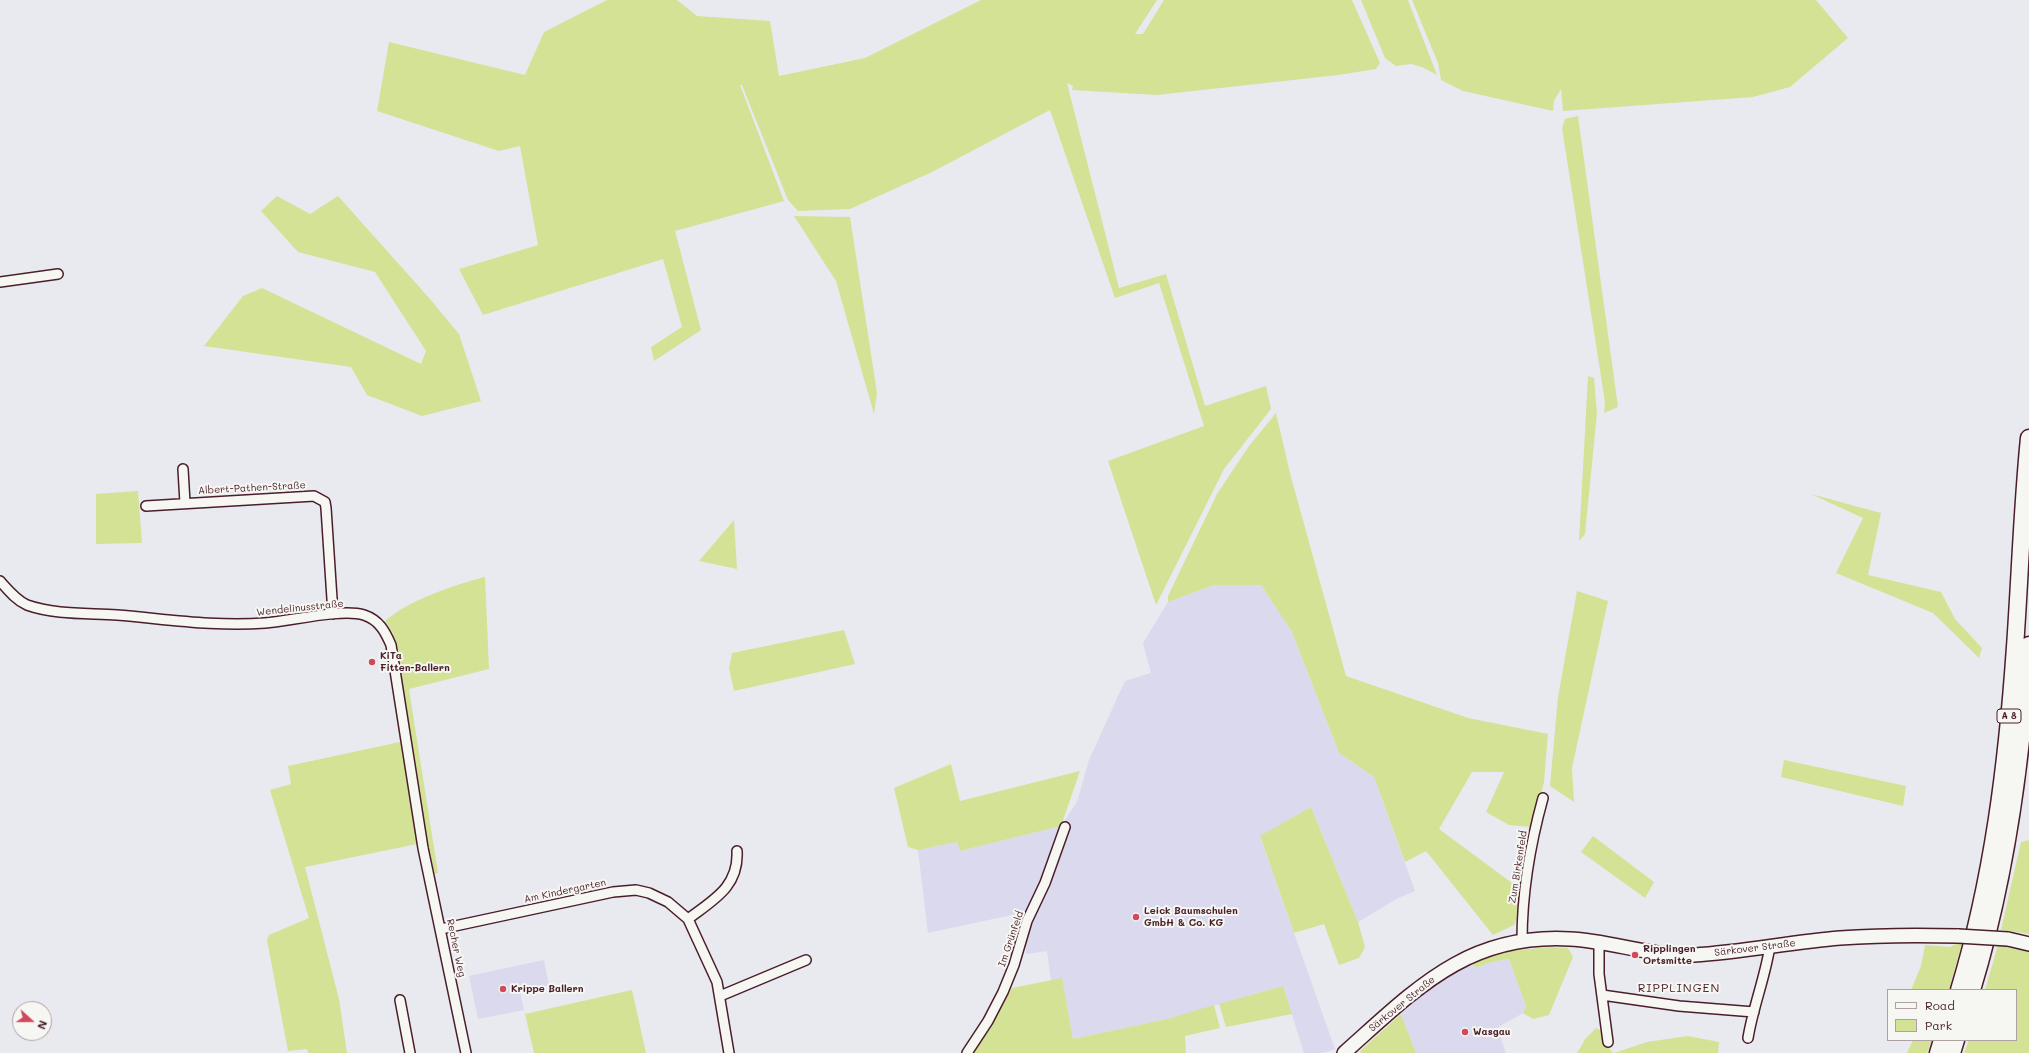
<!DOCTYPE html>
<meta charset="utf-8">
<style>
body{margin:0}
#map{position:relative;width:2029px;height:1053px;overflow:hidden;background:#e9e9f0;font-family:Mali,sans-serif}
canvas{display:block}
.legend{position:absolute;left:1887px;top:989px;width:130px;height:52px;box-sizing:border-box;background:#f6f6f2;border:1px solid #b1a0a2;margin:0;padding:5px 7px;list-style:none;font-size:12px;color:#4a1f2b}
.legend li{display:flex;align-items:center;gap:8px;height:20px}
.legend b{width:20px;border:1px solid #b1a0a2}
.north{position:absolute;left:12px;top:1001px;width:40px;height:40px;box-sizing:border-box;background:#f6f6f2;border:1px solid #b1a0a2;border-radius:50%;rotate:111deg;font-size:11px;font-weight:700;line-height:16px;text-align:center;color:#4a1f2b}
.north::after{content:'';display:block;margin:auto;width:14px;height:18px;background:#d1495b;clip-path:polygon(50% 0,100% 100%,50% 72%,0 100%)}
</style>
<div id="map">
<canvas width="2029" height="1053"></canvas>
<ul class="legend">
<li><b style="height:5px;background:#f6f6f2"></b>Road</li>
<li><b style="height:11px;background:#d4e295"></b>Park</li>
</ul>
<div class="north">N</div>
</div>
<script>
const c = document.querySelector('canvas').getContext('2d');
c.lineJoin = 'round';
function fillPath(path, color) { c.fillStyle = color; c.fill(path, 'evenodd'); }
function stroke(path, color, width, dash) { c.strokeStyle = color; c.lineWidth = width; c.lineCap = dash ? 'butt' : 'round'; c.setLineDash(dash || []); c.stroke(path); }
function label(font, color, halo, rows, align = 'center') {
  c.font = font + ' Mali,sans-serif'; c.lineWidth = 4; c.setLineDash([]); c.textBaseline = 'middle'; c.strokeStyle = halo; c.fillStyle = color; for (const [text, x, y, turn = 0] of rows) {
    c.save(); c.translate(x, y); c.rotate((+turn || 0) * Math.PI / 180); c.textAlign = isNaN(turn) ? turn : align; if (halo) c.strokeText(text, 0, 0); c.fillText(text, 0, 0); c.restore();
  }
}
fillPath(new Path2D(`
 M1214 585H1261L1292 632 1339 753 1374 777 1415 891 1398 898 1358 922 1311 807 1260 837 1335 1049 1323 1053H1304L1283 986 1167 1019 1073 1039 1062 979 1051 981 1047 951 1026 954 1025 938 1018 939V930L1024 915 1016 914 928 933 918 850 957 842 960 851 1061 826 1077 802 1089 760 1125 681 1151 673 1143 643 1168 602Z
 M1509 959 1526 1006 1523 1013 1497 1028 1506 1053H1416L1401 1014 1439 980 1472 962 1475 968 1492 962Z
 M544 960 549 986 520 992 524 1010 478 1019 469 976Z`), '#dad9ed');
fillPath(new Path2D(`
 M607 0H677L697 16 770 21 779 76 865 58 981 0H1157L1135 34H1143L1164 0H1352L1380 63 1376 69 1338 75 1157 95 1072 90 1073 86 1067 83 1119 288 1166 274 1205 406 1266 386 1271 409 1224 469 1156 605 1108 461 1204 426 1159 283 1115 298 1050 110 932 172 850 209 798 211 788 200 742 85H740L784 201 675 231 701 330 654 361 651 347 682 327 663 259 483 315 459 269 538 245 520 146 499 151 377 111 389 42 525 75 544 32Z
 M1361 0H1408L1437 75 1422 67 1411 64 1396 66 1385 58Z
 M1412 0H1816L1848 38 1790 87 1753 97 1563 111 1561 89 1554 101 1553 111 1463 91 1441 80 1438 63Z
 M1578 116 1618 407 1604 413 1605 402 1562 128 1565 119Z
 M277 196 310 214 338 196 430 299 459 334 481 401 422 416 367 395 351 367 204 346 243 296 262 288 421 364 426 351 375 272 298 252 261 211Z
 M794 216 850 217 877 393 874 414 836 281Z
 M1588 376 1594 378 1597 413 1585 534 1579 541Z
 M1276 413 1291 477 1346 676 1468 718 1548 734 1544 782 1532 827 1509 825 1486 812 1504 772H1472L1439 829 1512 883 1521 887 1519 913 1514 925 1493 935 1426 851 1405 862 1374 777 1339 753 1292 632 1261 585H1214L1168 602V596L1217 494 1249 446Z
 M138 491 142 543 96 544V494Z
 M1811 494 1881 513 1868 575 1941 592 1955 619 1982 648 1979 658 1933 613 1836 573 1863 518Z
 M734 520 737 569 699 561Z
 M485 577 489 669 409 689 438 873 424 877 417 844 305 867 339 999 347 1053H308L307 1049 288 1051 267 940 269 935 309 918 270 790 291 784 288 766 400 742 387 647 394 635 385 621C409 600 454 585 485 577Z
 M1577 591 1608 601 1572 768 1574 802 1550 786 1558 697Z
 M844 630 855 664 734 691 729 668 732 653Z
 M1784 760 1906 786 1903 806 1781 777Z
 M951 764 960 801 1080 771 1061 826 960 851 957 842 918 850 908 847 894 788Z
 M1311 807 1358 922 1365 947 1359 958 1339 965 1324 924 1294 933 1260 836Z
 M1593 836 1654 882 1645 898 1581 852Z
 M2029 840V934L2001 930 2021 842Z
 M1958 943H1962L1949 990H1911L1921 966 1925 945 1950 947Z
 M1998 945 2029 951V1053H1964L1969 1040H2016V990H1985Z
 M1550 947 1568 948 1573 957 1549 1015 1533 1019 1523 1013 1526 1006 1509 959 1492 962 1475 968 1472 962 1500 952Z
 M1062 978 1073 1039 1167 1019 1214 1005 1220 1028 1185 1036 1186 1053H972L997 1015 1012 988Z
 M1283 986 1292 1014 1226 1027 1219 1004Z
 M632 990 646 1053H534L525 1014Z
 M1401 1014 1416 1053H1361L1360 1051Z
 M1596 1028 1600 1030 1605 1044 1613 1053H1577L1586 1038Z
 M1688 1036 1719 1042 1718 1053H1614L1647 1042Z
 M1913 1040H1932L1927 1053H1907Z`), '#d4e295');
const street = new Path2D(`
 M0 282 58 274
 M183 469 185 503
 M146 506 314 496 325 502 326 508 333 614
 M0 581C8 590 16 600 27 605 55 615 88 613 117 615 166 619 216 627 265 623 290 621 343 608 364 615 379 620 385 631 391 645L423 848 466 1053
 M688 919C713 900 739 887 737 851
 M441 929 613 892 636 890 649 893 668 902 688 919 717 982 729 1053
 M1522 941C1522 891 1530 845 1543 798
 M1599 942V974L1608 1042
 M1602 995 1679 1006 1754 1012
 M720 996 806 960
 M400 1000 410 1053
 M1748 1038C1753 1007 1765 978 1770 946
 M967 1053 988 1021 1003 992 1014 965 1027 921 1045 883 1065 827`);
const secondary = new Path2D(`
 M2008 939 2029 944
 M1344 1053C1415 990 1467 933 1570 939 1612 941 1652 957 1694 955 1743 952 1791 942 1840 938 1880 935 1919 935 1958 936`);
const highway = new Path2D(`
 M1959 990C1993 878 2007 763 2015 647 2020 577 2022 508 2029 438
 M1972 990C2006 878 2022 762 2029 645
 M1938 1053 1942 1040
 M1952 1053 1956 1040`);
stroke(street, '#4a1f2b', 12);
stroke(secondary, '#4a1f2b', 16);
stroke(highway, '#4a1f2b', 19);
stroke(street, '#f6f6f2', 9);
stroke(secondary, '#f6f6f2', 13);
stroke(highway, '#f6f6f2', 16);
const secondaryBridge = new Path2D(`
 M1958 936 2008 939`);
stroke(secondaryBridge, '#4a1f2b', 16, []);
stroke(secondaryBridge, '#f6f6f2', 13);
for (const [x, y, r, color] of [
 [372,662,4,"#d1495b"],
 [1136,917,4,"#d1495b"],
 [1635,955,4,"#d1495b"],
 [503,989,4,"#d1495b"],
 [1465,1032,4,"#d1495b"]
]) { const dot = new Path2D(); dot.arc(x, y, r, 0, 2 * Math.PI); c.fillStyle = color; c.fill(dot); stroke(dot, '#f6f6f2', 1.5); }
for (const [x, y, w] of [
 [2009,716,24]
]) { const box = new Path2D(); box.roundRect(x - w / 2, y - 7, w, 14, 3); c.fillStyle = '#f6f6f2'; c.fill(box); stroke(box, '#4a1f2b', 1); }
label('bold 9px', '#4a1f2b', null, [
 ["A 8",2009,716]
]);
label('10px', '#4a1f2b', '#f6f6f2', [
 ["Albert-Pathen-Straße",252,488,-3],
 ["Wendelinusstraße",300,608,-6],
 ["Zum Birkenfeld",1518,867,-81],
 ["Am Kindergarten",565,891,-12],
 ["Im Grünfeld",1011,939,-71],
 ["Recher Weg",456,948,78],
 ["Särkover Straße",1755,948,-7],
 ["Särkover Straße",1402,1004,-39]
]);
label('bold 10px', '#4a1f2b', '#f6f6f2', [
 ["KiTa",380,656],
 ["Fitten-Ballern",380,668],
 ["Leick Baumschulen",1144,911],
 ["GmbH & Co. KG",1144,923],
 ["Ripplingen",1643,949],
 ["Ortsmitte",1643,961],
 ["Krippe Ballern",511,989],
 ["Wasgau",1473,1032]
], 'left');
c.letterSpacing = '1px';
label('12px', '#4a1f2b', '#f6f6f2', [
 ["RIPPLINGEN",1679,988]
]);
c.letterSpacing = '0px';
</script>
